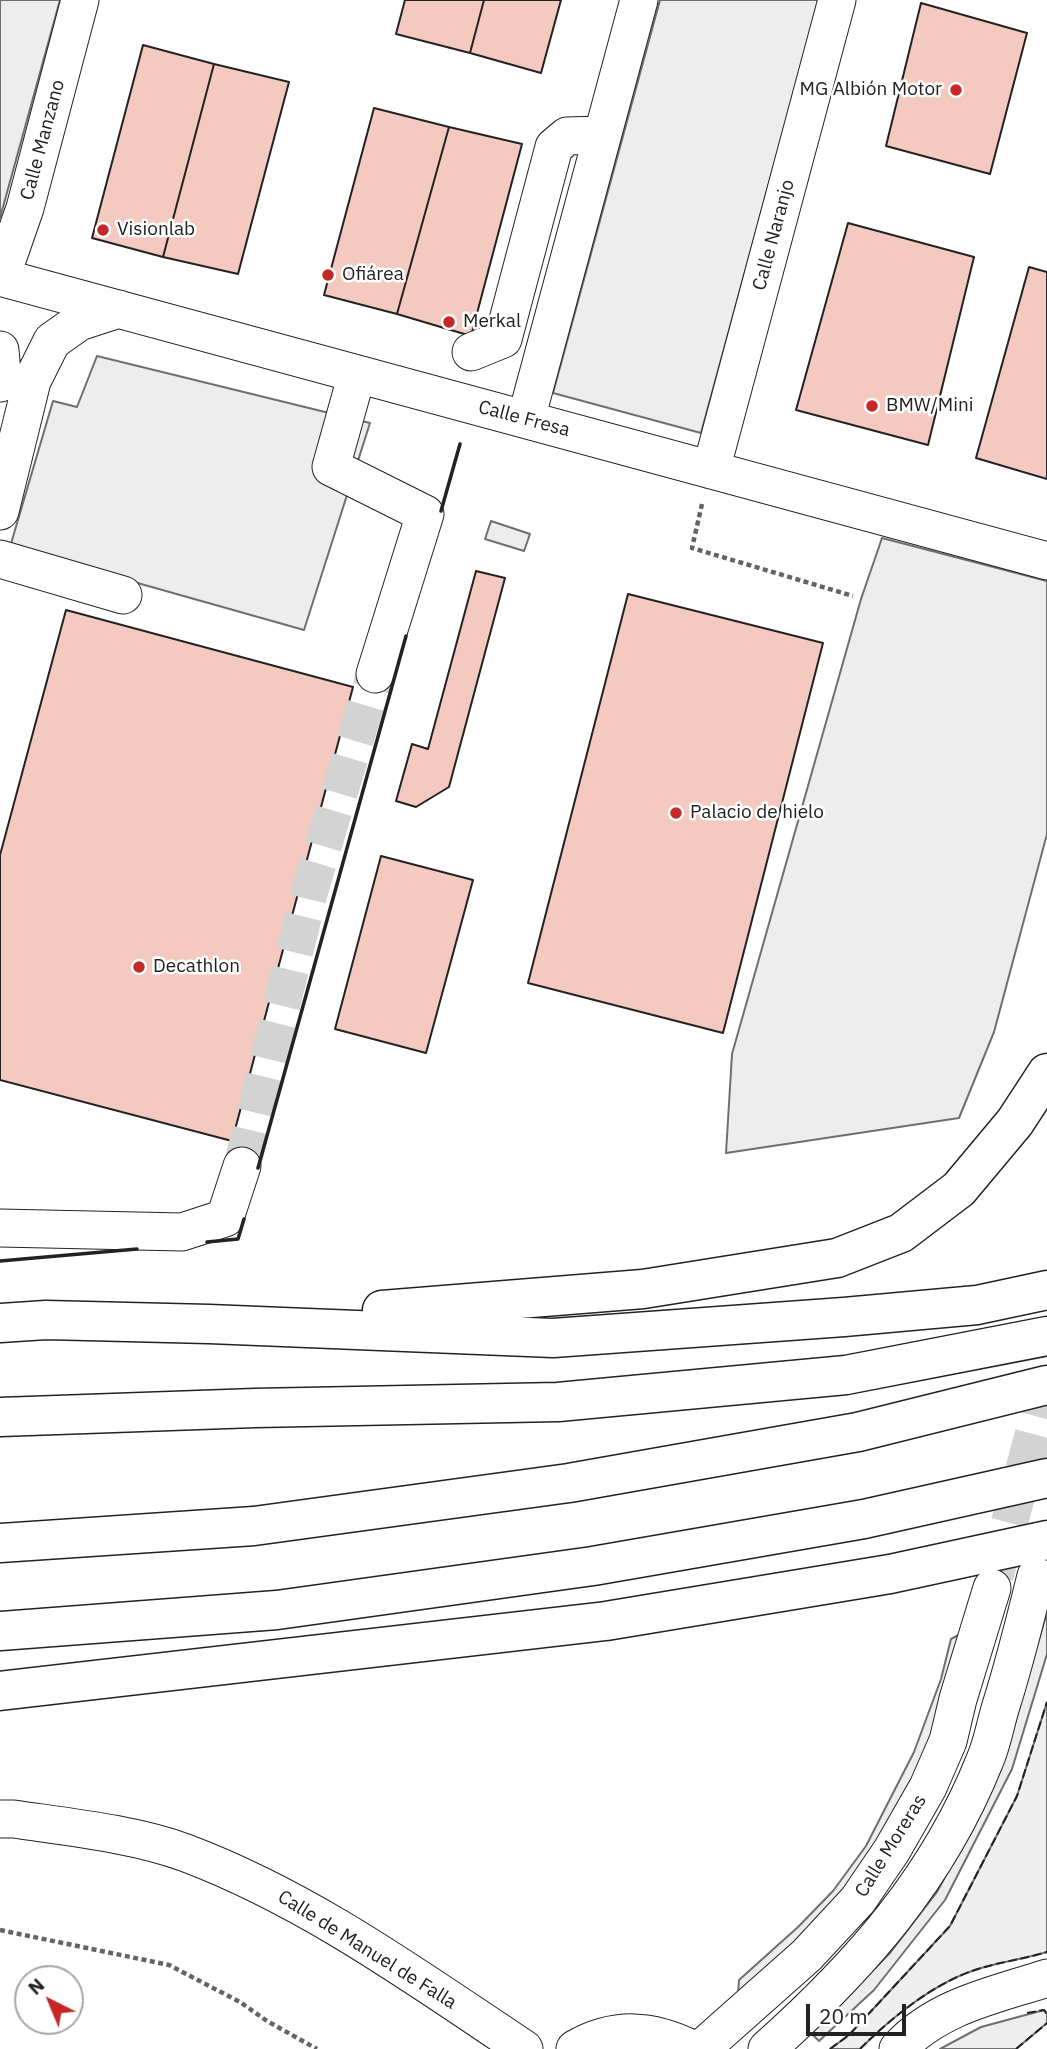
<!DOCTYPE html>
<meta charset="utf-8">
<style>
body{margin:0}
#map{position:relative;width:1047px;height:2049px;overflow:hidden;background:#fff;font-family:"IBM Plex Sans",sans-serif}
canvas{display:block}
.north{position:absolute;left:14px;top:1965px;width:70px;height:70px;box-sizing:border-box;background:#fff;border:2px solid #a7a7a7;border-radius:50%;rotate:317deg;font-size:19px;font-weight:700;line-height:28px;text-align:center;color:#222}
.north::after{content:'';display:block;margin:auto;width:24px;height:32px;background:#c62828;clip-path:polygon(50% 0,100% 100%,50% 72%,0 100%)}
.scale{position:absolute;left:806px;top:2004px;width:100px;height:32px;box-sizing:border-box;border:4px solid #222;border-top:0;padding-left:9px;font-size:21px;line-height:24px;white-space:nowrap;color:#222;-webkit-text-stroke:5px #fff;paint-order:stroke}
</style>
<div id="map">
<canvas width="1047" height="2049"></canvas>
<div class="north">N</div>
<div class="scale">20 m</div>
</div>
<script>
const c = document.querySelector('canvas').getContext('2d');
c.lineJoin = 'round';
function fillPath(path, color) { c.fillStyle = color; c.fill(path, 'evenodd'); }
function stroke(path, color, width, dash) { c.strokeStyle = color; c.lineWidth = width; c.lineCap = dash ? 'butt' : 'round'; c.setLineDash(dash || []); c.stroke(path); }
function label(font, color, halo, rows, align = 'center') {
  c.font = font + ' "IBM Plex Sans",sans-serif'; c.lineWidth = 5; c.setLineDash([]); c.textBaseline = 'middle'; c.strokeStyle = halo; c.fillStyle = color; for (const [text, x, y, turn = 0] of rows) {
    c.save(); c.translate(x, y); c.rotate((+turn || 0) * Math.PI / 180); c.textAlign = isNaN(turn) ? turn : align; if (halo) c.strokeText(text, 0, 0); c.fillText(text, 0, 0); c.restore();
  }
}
const green = new Path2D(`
 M1047 1702V1952C1024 1959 1000 1962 978 1969 935 1982 891 2018 860 2049H830L849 2035 950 1926 1017 1796Z
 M1044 2010 1047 2014V2023L1016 2049H940L981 2027Z`);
fillPath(green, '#eee');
stroke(green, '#6f6f6f', 2);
const parking = new Path2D(`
 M0 0H60L0 218Z
 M660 0H819L701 433 553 393Z
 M97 356 370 423 304 630 10 547 53 401 77 407Z
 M491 521 530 534 524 551 485 539Z
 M882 538 1047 581V834L994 1032 959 1118 726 1153 732 1054 861 599Z
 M1047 1612V1654L1012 1769 945 1900 874 1990 819 2041 811 2033 890 1953 937 1892 970 1830 1007 1751Z
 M964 1632 927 1755 877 1845 831 1909 738 1995 739 1980 798 1927 833 1891 866 1846 914 1752 941 1679 951 1639Z`);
fillPath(parking, '#ededed');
stroke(parking, '#6f6f6f', 2);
const building = new Path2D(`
 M405 0H484L470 53 396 34Z
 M484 0H561L541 73 470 53Z
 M921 3 1027 33 990 174 886 146Z
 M143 45 214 64 163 257 92 238Z
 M214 64 289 82 238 274 163 257Z
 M374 108 449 127 397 314 324 295Z
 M449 127 522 144 471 336 397 314Z
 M848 223 974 257 928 445 796 410Z
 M1029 267 1047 272V479L976 458Z
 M476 571 505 578 449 787 416 807 396 801 412 744 428 749Z
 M628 594 823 643 723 1033 528 983Z
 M66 610 353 687 232 1141 0 1080V855Z
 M381 856 473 880 426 1053 335 1029Z`);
fillPath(building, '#f3c9c0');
stroke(building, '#222', 2);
stroke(new Path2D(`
 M242 1166 310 890 375 674
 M995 1576 1047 1384`), '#d3d3d3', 37, [37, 18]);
const minor = new Path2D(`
 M0 277 1047 561
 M1 277 25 208 80 0
 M0 350 2 373 0 383
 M471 352 503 339 554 147 567 136 602 135
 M357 374 331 467 425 514 375 674
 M526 419 639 0
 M711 470 837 0
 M0 511 32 381 52 341 79 322 119 309
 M0 559 123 595
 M0 1228 182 1232 225 1218 242 1166
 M0 1819H14C68 1827 135 1834 186 1853 308 1899 416 1977 524 2049
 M575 2049C615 2026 652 2029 692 2049
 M701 2049 807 1955 858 1900 892 1850 928 1787 948 1741 958 1699 992 1588
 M767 2049C860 1966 938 1878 985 1760 992 1744 995 1726 1000 1709 1014 1665 1025 1621 1036 1576
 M898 2049C937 2006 995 1995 1047 1978`);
const highway = new Path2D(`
 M382 1310 643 1289 837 1258 901 1233 959 1189 1015 1122 1047 1073
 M0 1323 46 1320 209 1324 553 1338 844 1317 977 1305 1047 1290
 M0 1417 255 1408 558 1402 846 1375 1047 1336
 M0 1543 254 1526 569 1483 858 1432 1047 1385
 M0 1631 277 1610 593 1566 864 1519 1047 1478
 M0 1691 606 1621 890 1574 1047 1540`);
stroke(minor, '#222', 39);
stroke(highway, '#222', 41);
stroke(new Path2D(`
 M702 504 692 548 853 596
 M0 1930 169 1965 240 2002 267 2021 317 2049`), '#646464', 4.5, [5, 3.5]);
stroke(minor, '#fff', 37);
stroke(highway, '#fff', 38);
stroke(new Path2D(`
 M1027 2013 1044 2010 1047 2014
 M830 2049 849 2035 950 1926 1017 1796 1047 1702
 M860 2049C891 2018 935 1982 978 1969 1000 1962 1024 1959 1047 1952
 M1016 2049 1047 2023`), '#222', 2, [9, 3.5]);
stroke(new Path2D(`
 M441 511 460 444
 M258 1168 406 636
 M207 1242 238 1239 244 1219
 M0 1261 137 1249`), '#222', 3.5);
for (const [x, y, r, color] of [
 [956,90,7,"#c62828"],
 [103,230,7,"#c62828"],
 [328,275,7,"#c62828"],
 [449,322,7,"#c62828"],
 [872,406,7,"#c62828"],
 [676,813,7,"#c62828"],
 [139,967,7,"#c62828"]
]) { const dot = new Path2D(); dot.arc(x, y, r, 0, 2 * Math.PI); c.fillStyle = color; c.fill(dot); stroke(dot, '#fff', 2.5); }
label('19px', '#222', '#fff', [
 ["MG Albión Motor",942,90,"right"],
 ["Visionlab",117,230],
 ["Ofiárea",342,275],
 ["Merkal",463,322],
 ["BMW/Mini",886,406],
 ["Palacio de hielo",690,813],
 ["Decathlon",153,967]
], 'left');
label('19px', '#222', '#fff', [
 ["Calle Manzano",43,140,-75],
 ["Calle Naranjo",774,235,-75],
 ["Calle Fresa",524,419,15],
 ["Calle Moreras",891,1846,-58],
 ["Calle de Manuel de Falla",367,1950,32]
]);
</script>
